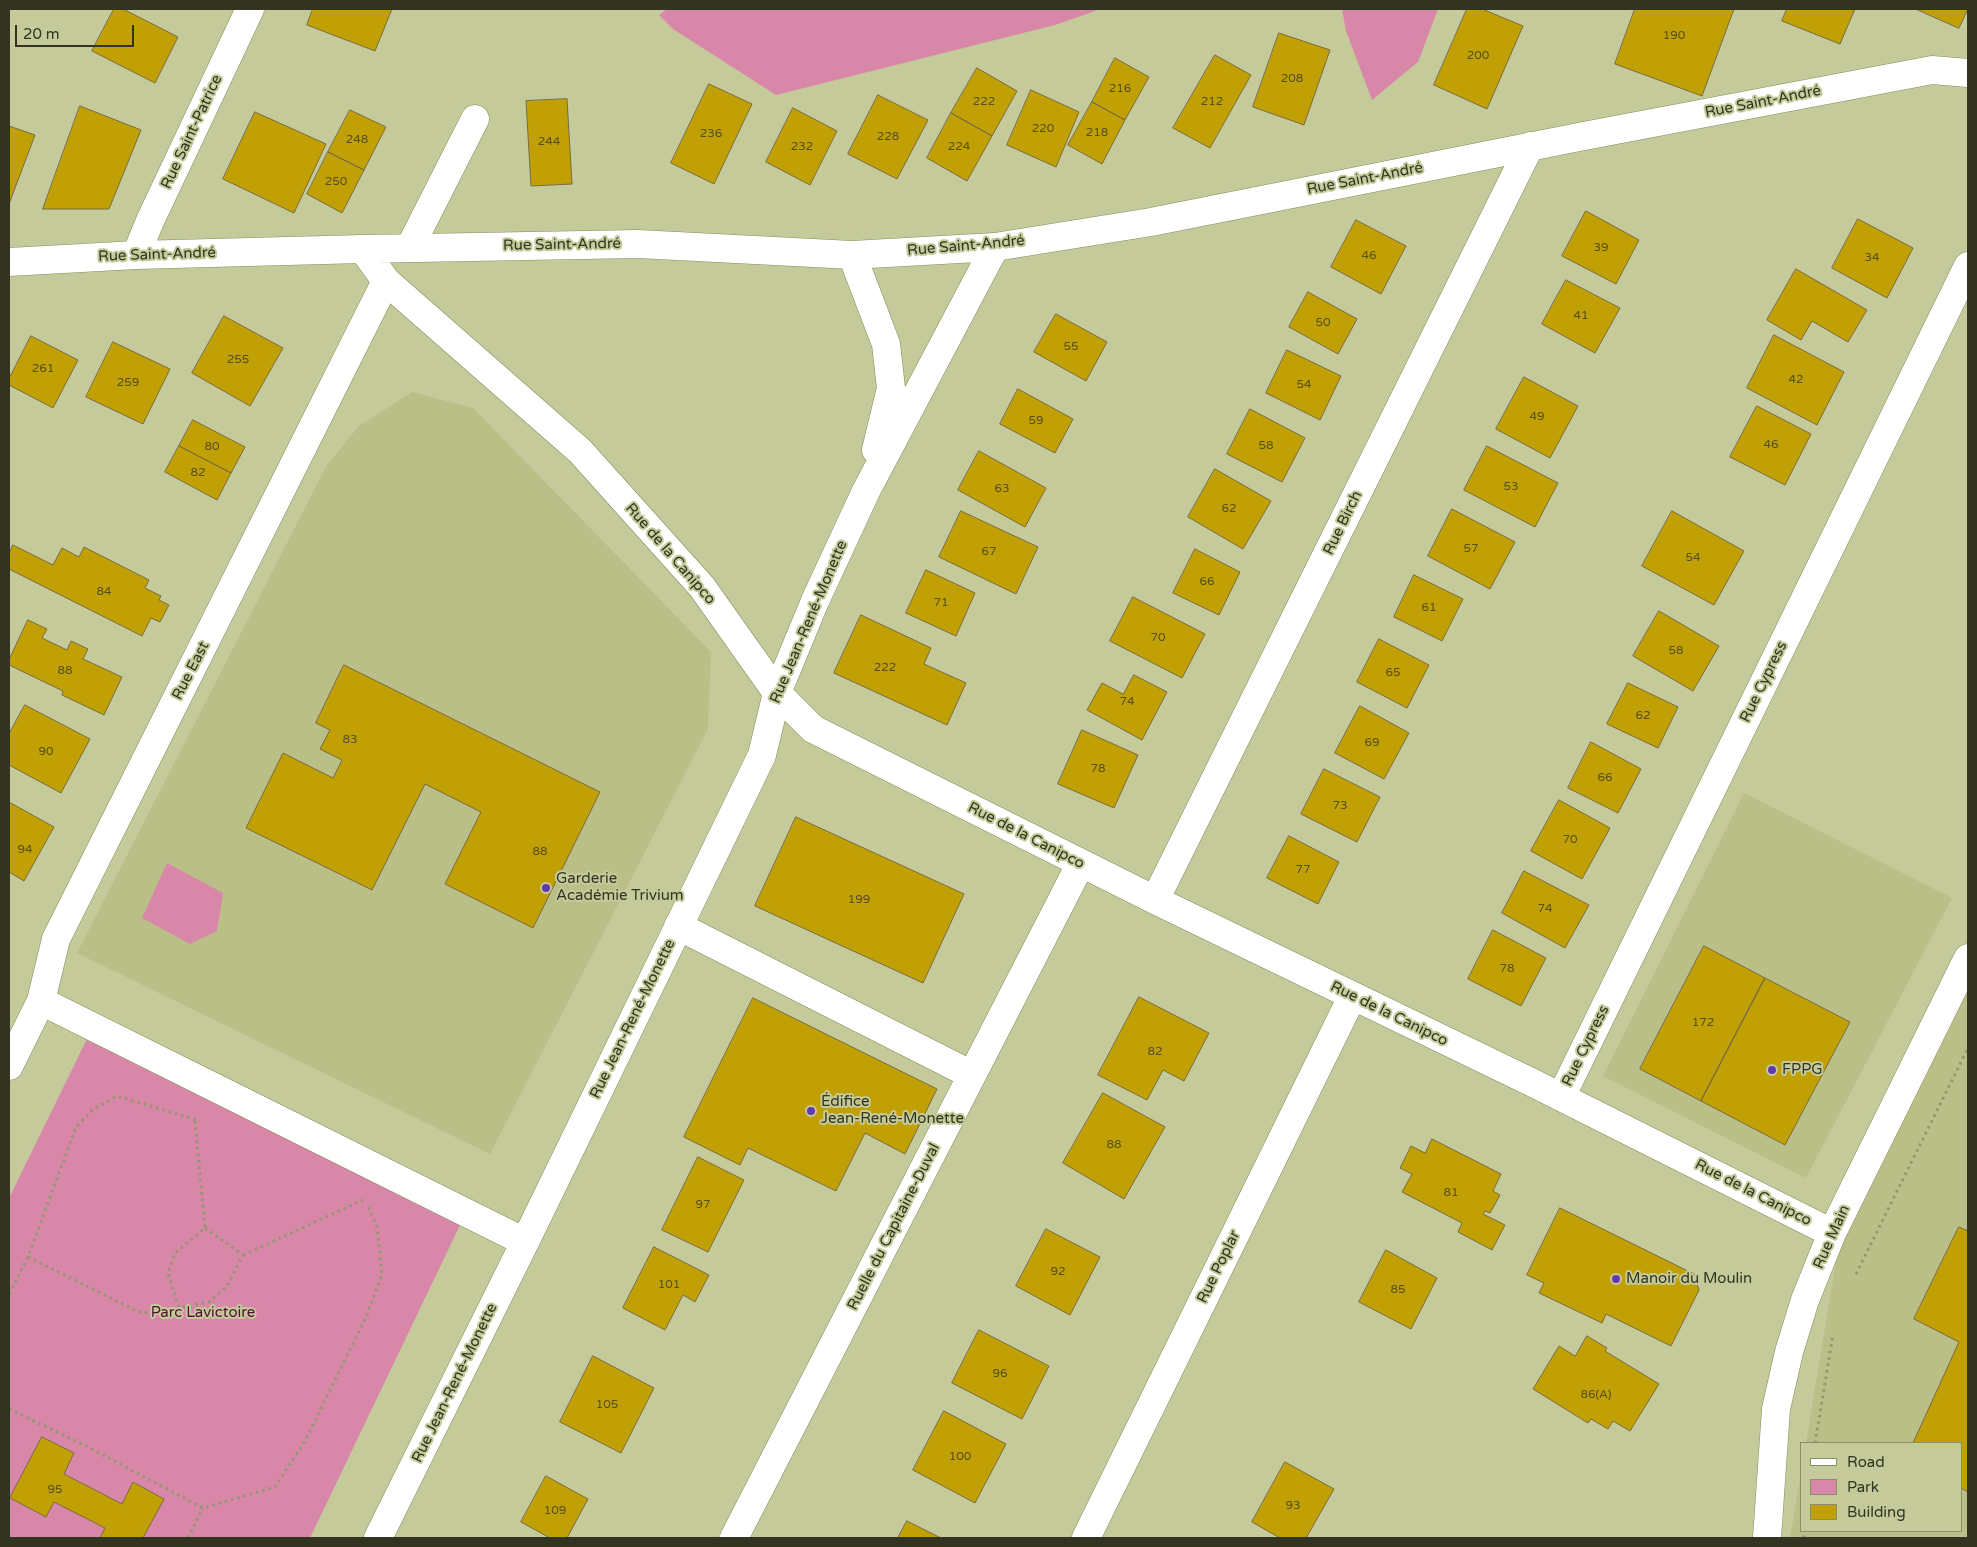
<!DOCTYPE html>
<meta charset="utf-8">
<style>
body{margin:0}
#map{position:relative;width:1977px;height:1547px;overflow:hidden;background:#c4ca99;font-family:"Varela Round",sans-serif}
canvas{display:block}
.frame{position:absolute;inset:0;border:10px solid #323421;pointer-events:none}
.legend{position:absolute;left:1800px;top:1442px;width:162px;height:90px;box-sizing:border-box;background:#c4ca99;border:1px solid #8a8e69;margin:0;padding:6px 9px;list-style:none;font-size:15px;color:#323421}
.legend li{display:flex;align-items:center;gap:10px;height:25px}
.legend b{width:25px;border:1px solid #8a8e69}
.scale{position:absolute;left:15px;top:25px;width:119px;height:22px;box-sizing:border-box;border:2px solid #323421;border-top:0;padding-left:6px;font-size:15px;line-height:18px;white-space:nowrap;color:#323421;-webkit-text-stroke:4px #c4ca99;paint-order:stroke}
</style>
<div id="map">
<canvas width="1977" height="1547"></canvas>
<div class="frame"></div>
<ul class="legend">
<li><b style="height:6px;background:#fff"></b>Road</li>
<li><b style="height:14px;background:#d987a9"></b>Park</li>
<li><b style="height:14px;background:#c1a006"></b>Building</li>
</ul>
<div class="scale">20 m</div>
</div>
<script>
const c = document.querySelector('canvas').getContext('2d');
c.lineJoin = 'round';
function fillPath(path, color) { c.fillStyle = color; c.fill(path, 'evenodd'); }
function stroke(path, color, width, dash) { c.strokeStyle = color; c.lineWidth = width; c.lineCap = dash ? 'butt' : 'round'; c.setLineDash(dash || []); c.stroke(path); }
function label(font, color, halo, rows, align = 'center') {
  c.font = font + ' "Varela Round",sans-serif'; c.lineWidth = 4; c.setLineDash([]); c.textBaseline = 'middle'; c.strokeStyle = halo; c.fillStyle = color; for (const [text, x, y, turn = 0] of rows) {
    c.save(); c.translate(x, y); c.rotate((+turn || 0) * Math.PI / 180); c.textAlign = isNaN(turn) ? turn : align; if (halo) c.strokeText(text, 0, 0); c.fillText(text, 0, 0); c.restore();
  }
}
fillPath(new Path2D(`
 M412 392 473 408 711 652 708 729 490 1154 77 953 327 465 359 426Z
 M1744 793 1952 898 1806 1178 1603 1076Z
 M1968 951V1538H1790L1801 1474V1531H1961V1443H1806L1849 1183Z`), '#b9bf87');
fillPath(new Path2D(`
 M667 9H1101L1055 25 776 95 673 29 659 15Z
 M1342 9H1438L1418 62 1372 100 1346 31Z
 M167 863 223 893 217 931 190 944 142 918Z
 M87 1039 461 1223 310 1538H9V1198Z`), '#d987a9');
const building = new Path2D(`
 M114 9H123L178 37 155 83 92 51Z
 M313 9H392L375 51 307 25Z
 M1467 9H1482L1523 26 1487 109 1434 85Z
 M1635 9H1734L1702 96 1615 64Z
 M1787 9H1855L1840 44 1782 21Z
 M1916 9H1968L1959 28Z
 M1279 33 1330 50 1304 125 1253 107Z
 M1215 55 1251 75 1210 148 1173 128Z
 M1115 58 1149 77 1125 120 1092 102Z
 M977 68 1017 91 992 136 951 113Z
 M709 84 752 104 714 184 671 163Z
 M1031 90 1079 112 1056 167 1007 145Z
 M878 95 928 120 897 179 848 154Z
 M567 99 572 184 531 186 526 101Z
 M1092 102 1125 120 1102 164 1068 145Z
 M80 106 141 130 109 209H43Z
 M793 108 837 131 810 185 766 162Z
 M350 110 386 127 364 170 328 152Z
 M255 112 326 144 294 213 223 179Z
 M951 113 992 136 967 181 927 158Z
 M9 126 35 135 9 204Z
 M328 152 364 170 342 213 307 194Z
 M1586 211 1639 240 1616 284 1562 256Z
 M1858 219 1913 248 1887 298 1832 268Z
 M1356 220 1406 246 1381 294 1331 267Z
 M1796 269 1867 310 1848 342 1812 321 1801 340 1767 320Z
 M1566 280 1620 308 1595 353 1542 324Z
 M1308 292 1357 319 1338 354 1289 327Z
 M1056 314 1107 342 1086 381 1034 352Z
 M224 316 283 348 250 406 192 373Z
 M1774 335 1844 372 1817 425 1747 388Z
 M31 336 78 360 53 408 9 385V379Z
 M113 342 170 369 143 424 86 397Z
 M1287 350 1341 376 1320 420 1266 393Z
 M1524 377 1578 406 1550 458 1496 429Z
 M1018 389 1073 419 1055 453 1000 424Z
 M1757 406 1811 434 1785 485 1730 457Z
 M1250 409 1305 438 1282 482 1227 454Z
 M193 420 245 447 231 473 179 446Z
 M179 446 231 473 217 500 165 472Z
 M1487 446 1558 483 1535 527 1464 490Z
 M979 451 1046 488 1025 527 958 490Z
 M1215 469 1271 501 1243 549 1188 517Z
 M1452 509 1515 542 1490 589 1428 556Z
 M961 511 1038 547 1016 594 939 557Z
 M1672 511 1744 551 1714 605 1642 566Z
 M13 545 53 565 62 548 79 557 84 547 149 580 145 588 161 596 159 600 169 605 160 622 151 618 142 636 9 569V554Z
 M1195 549 1240 572 1219 615 1173 593Z
 M926 570 975 593 956 636 906 613Z
 M1414 575 1463 599 1442 641 1394 617Z
 M1133 597 1205 634 1182 678 1110 641Z
 M1659 611 1719 646 1693 691 1633 656Z
 M861 615 931 648 924 664 966 683 947 725 834 673Z
 M28 620 47 629 42 638 67 650 71 641 88 649 83 659 122 677 104 715 62 695 63 691 9 665V660Z
 M1379 639 1429 665 1407 708 1357 682Z
 M344 665 600 792 533 928 445 884 481 812 425 784 372 890 246 828 283 753 333 778 342 760 320 749 330 730 316 723Z
 M1134 675 1167 692 1142 740 1087 710 1102 683 1123 694Z
 M1628 683 1678 707 1658 748 1607 724Z
 M25 705 90 739 61 793 9 765V734Z
 M1360 706 1409 733 1384 779 1335 753Z
 M1082 730 1138 755 1114 808 1058 784Z
 M1591 742 1641 769 1618 813 1568 788Z
 M1324 769 1380 797 1357 842 1301 814Z
 M1559 800 1610 828 1582 879 1531 851Z
 M9 802 54 827 24 881 9 872Z
 M796 817 964 894 923 983 755 906Z
 M1289 836 1339 862 1318 904 1267 878Z
 M1524 871 1589 905 1565 948 1502 913Z
 M1493 930 1546 958 1521 1006 1468 979Z
 M1704 946 1765 978 1701 1101 1640 1069Z
 M1765 978 1850 1022 1785 1145 1701 1101Z
 M1139 997 1209 1033 1184 1081 1163 1070 1147 1100 1098 1075Z
 M753 998 937 1089 905 1154 865 1133 836 1191 748 1148 740 1165 684 1137Z
 M1103 1093 1165 1127 1124 1199 1063 1163Z
 M1432 1139 1501 1174 1493 1191 1500 1195 1490 1213 1485 1211 1483 1214 1505 1225 1492 1250 1458 1232 1462 1223 1402 1192 1412 1174 1400 1168 1411 1146 1425 1153Z
 M698 1157 744 1180 708 1252 662 1230Z
 M1560 1208 1694 1274 1699 1290 1671 1346 1606 1314 1602 1323 1539 1293 1544 1283 1527 1275Z
 M1959 1227 1968 1231V1492L1961 1488V1443H1913L1959 1342 1914 1319Z
 M1046 1229 1100 1257 1070 1315 1016 1286Z
 M654 1247 709 1275 695 1302 683 1295 665 1330 623 1308Z
 M1386 1250 1437 1278 1411 1329 1359 1302Z
 M979 1330 1049 1366 1022 1419 952 1383Z
 M1587 1336 1607 1348 1605 1351 1659 1384 1630 1431 1613 1421 1608 1429 1591 1419 1588 1423 1533 1389 1559 1346 1575 1356Z
 M593 1356 654 1388 621 1453 560 1422Z
 M944 1411 1006 1444 975 1503 913 1470Z
 M42 1437 74 1453 64 1474 122 1504 133 1482 164 1499 143 1538H100L105 1528 54 1502 46 1517 10 1498Z
 M1285 1462 1334 1489 1306 1538H1280L1252 1522Z
 M546 1476 588 1499 567 1538H550L521 1522Z
 M907 1521 941 1538H898Z`);
fillPath(building, '#c1a006');
stroke(building, '#796b3e', 1);
const minor = new Path2D(`
 M410 247 475 119
 M363 249 386 281 580 451 702 587 777 693 813 729 1155 900 1531 1082 1832 1233
 M136 255 150 221 250 9
 M852 255 886 344 891 388 876 450
 M9 262 136 255 363 249 638 244 852 255 995 247 1151 222 1584 136 1932 70 1968 73
 M1155 900 1530 146
 M678 926 972 1075
 M41 1001 525 1242
 M9 1066 41 1001 56 939 386 281
 M1561 1097 1968 266
 M378 1538 525 1242 762 755 777 693 815 601 866 491 995 247
 M734 1538 1081 863
 M1086 1538 1352 997
 M1767 1538 1776 1409 1789 1352 1805 1300 1832 1233 1968 958`);
stroke(minor, '#868b5c', 29);
stroke(new Path2D(`
 M195 1121 205 1228
 M205 1228 243 1255 227 1286 209 1302 179 1308 168 1273 175 1253Z
 M243 1255 363 1200
 M28 1257 141 1313 179 1308
 M1856 1274 1968 1048
 M9 1294 28 1257 76 1127 92 1110 117 1096 200 1121
 M9 1409 86 1446 203 1508 275 1487 305 1441 367 1315 382 1274 377 1227 367 1204
 M1815 1443 1833 1335
 M188 1538 203 1508
 M1804 1538 1805 1531`), '#929770', 3, [2.5, 4]);
stroke(minor, '#fff', 28);
for (const [x, y, r, color] of [
 [546,888,5,"#6138b0"],
 [1772,1070,5,"#6138b0"],
 [811,1111,5,"#6138b0"],
 [1616,1279,5,"#6138b0"]
]) { const dot = new Path2D(); dot.arc(x, y, r, 0, 2 * Math.PI); c.fillStyle = color; c.fill(dot); stroke(dot, '#c4ca99', 2); }
label('12px', '#564f1a', null, [
 ["190",1674,36],
 ["200",1478,56],
 ["208",1292,79],
 ["216",1120,89],
 ["222",984,102],
 ["212",1212,102],
 ["220",1043,129],
 ["218",1097,133],
 ["236",711,134],
 ["228",888,137],
 ["248",357,140],
 ["244",549,142],
 ["232",802,147],
 ["224",959,147],
 ["250",336,182],
 ["39",1601,248],
 ["46",1369,256],
 ["34",1872,258],
 ["41",1581,316],
 ["50",1323,323],
 ["55",1071,347],
 ["255",238,360],
 ["261",43,369],
 ["42",1796,380],
 ["259",128,383],
 ["54",1304,385],
 ["49",1537,417],
 ["59",1036,421],
 ["46",1771,445],
 ["58",1266,446],
 ["80",212,447],
 ["82",198,473],
 ["53",1511,487],
 ["63",1002,489],
 ["62",1229,509],
 ["57",1471,549],
 ["67",989,552],
 ["54",1693,558],
 ["66",1207,582],
 ["84",104,592],
 ["71",941,603],
 ["61",1429,608],
 ["70",1158,638],
 ["58",1676,651],
 ["222",885,668],
 ["88",65,671],
 ["65",1393,673],
 ["74",1127,702],
 ["62",1643,716],
 ["83",350,740],
 ["69",1372,743],
 ["90",46,752],
 ["78",1098,769],
 ["66",1605,778],
 ["73",1340,806],
 ["70",1570,840],
 ["94",25,850],
 ["88",540,852],
 ["77",1303,870],
 ["199",859,900],
 ["74",1545,909],
 ["78",1507,969],
 ["172",1703,1023],
 ["82",1155,1052],
 ["88",1114,1145],
 ["81",1451,1193],
 ["97",703,1205],
 ["92",1058,1272],
 ["101",669,1285],
 ["85",1398,1290],
 ["96",1000,1374],
 ["86(A)",1596,1395],
 ["105",607,1405],
 ["100",960,1457],
 ["95",55,1490],
 ["93",1293,1506],
 ["109",555,1511]
]);
label('15px', '#323421', '#c4ca99', [
 ["Rue Saint-André",1763,102,-11],
 ["Rue Saint-Patrice",192,132,-65],
 ["Rue Saint-André",1365,179,-11],
 ["Rue Saint-André",562,245,-1],
 ["Rue Saint-André",966,246,-5],
 ["Rue Saint-André",157,255,-2],
 ["Rue Birch",1343,523,-64],
 ["Rue de la Canipco",670,554,49],
 ["Rue Jean-René-Monette",809,622,-67],
 ["Rue East",191,671,-63],
 ["Rue Cypress",1764,682,-64],
 ["Rue de la Canipco",1026,836,27],
 ["Rue de la Canipco",1389,1014,26],
 ["Rue Jean-René-Monette",633,1019,-64],
 ["Rue Cypress",1586,1046,-64],
 ["Rue de la Canipco",1753,1193,27],
 ["Ruelle du Capitaine-Duval",894,1227,-63],
 ["Rue Main",1832,1237,-66],
 ["Rue Poplar",1219,1267,-64],
 ["Rue Jean-René-Monette",455,1383,-64]
]);
label('15px', '#323421', '#c4ca99', [
 ["Garderie",556,879],
 ["Académie Trivium",556,896],
 ["FPPG",1782,1070],
 ["Édifice",821,1102],
 ["Jean-René-Monette",821,1119],
 ["Manoir du Moulin",1626,1279]
], 'left');
label('15px', '#530f33', '#c4ca99', [
 ["Parc Lavictoire",203,1313]
]);
</script>
